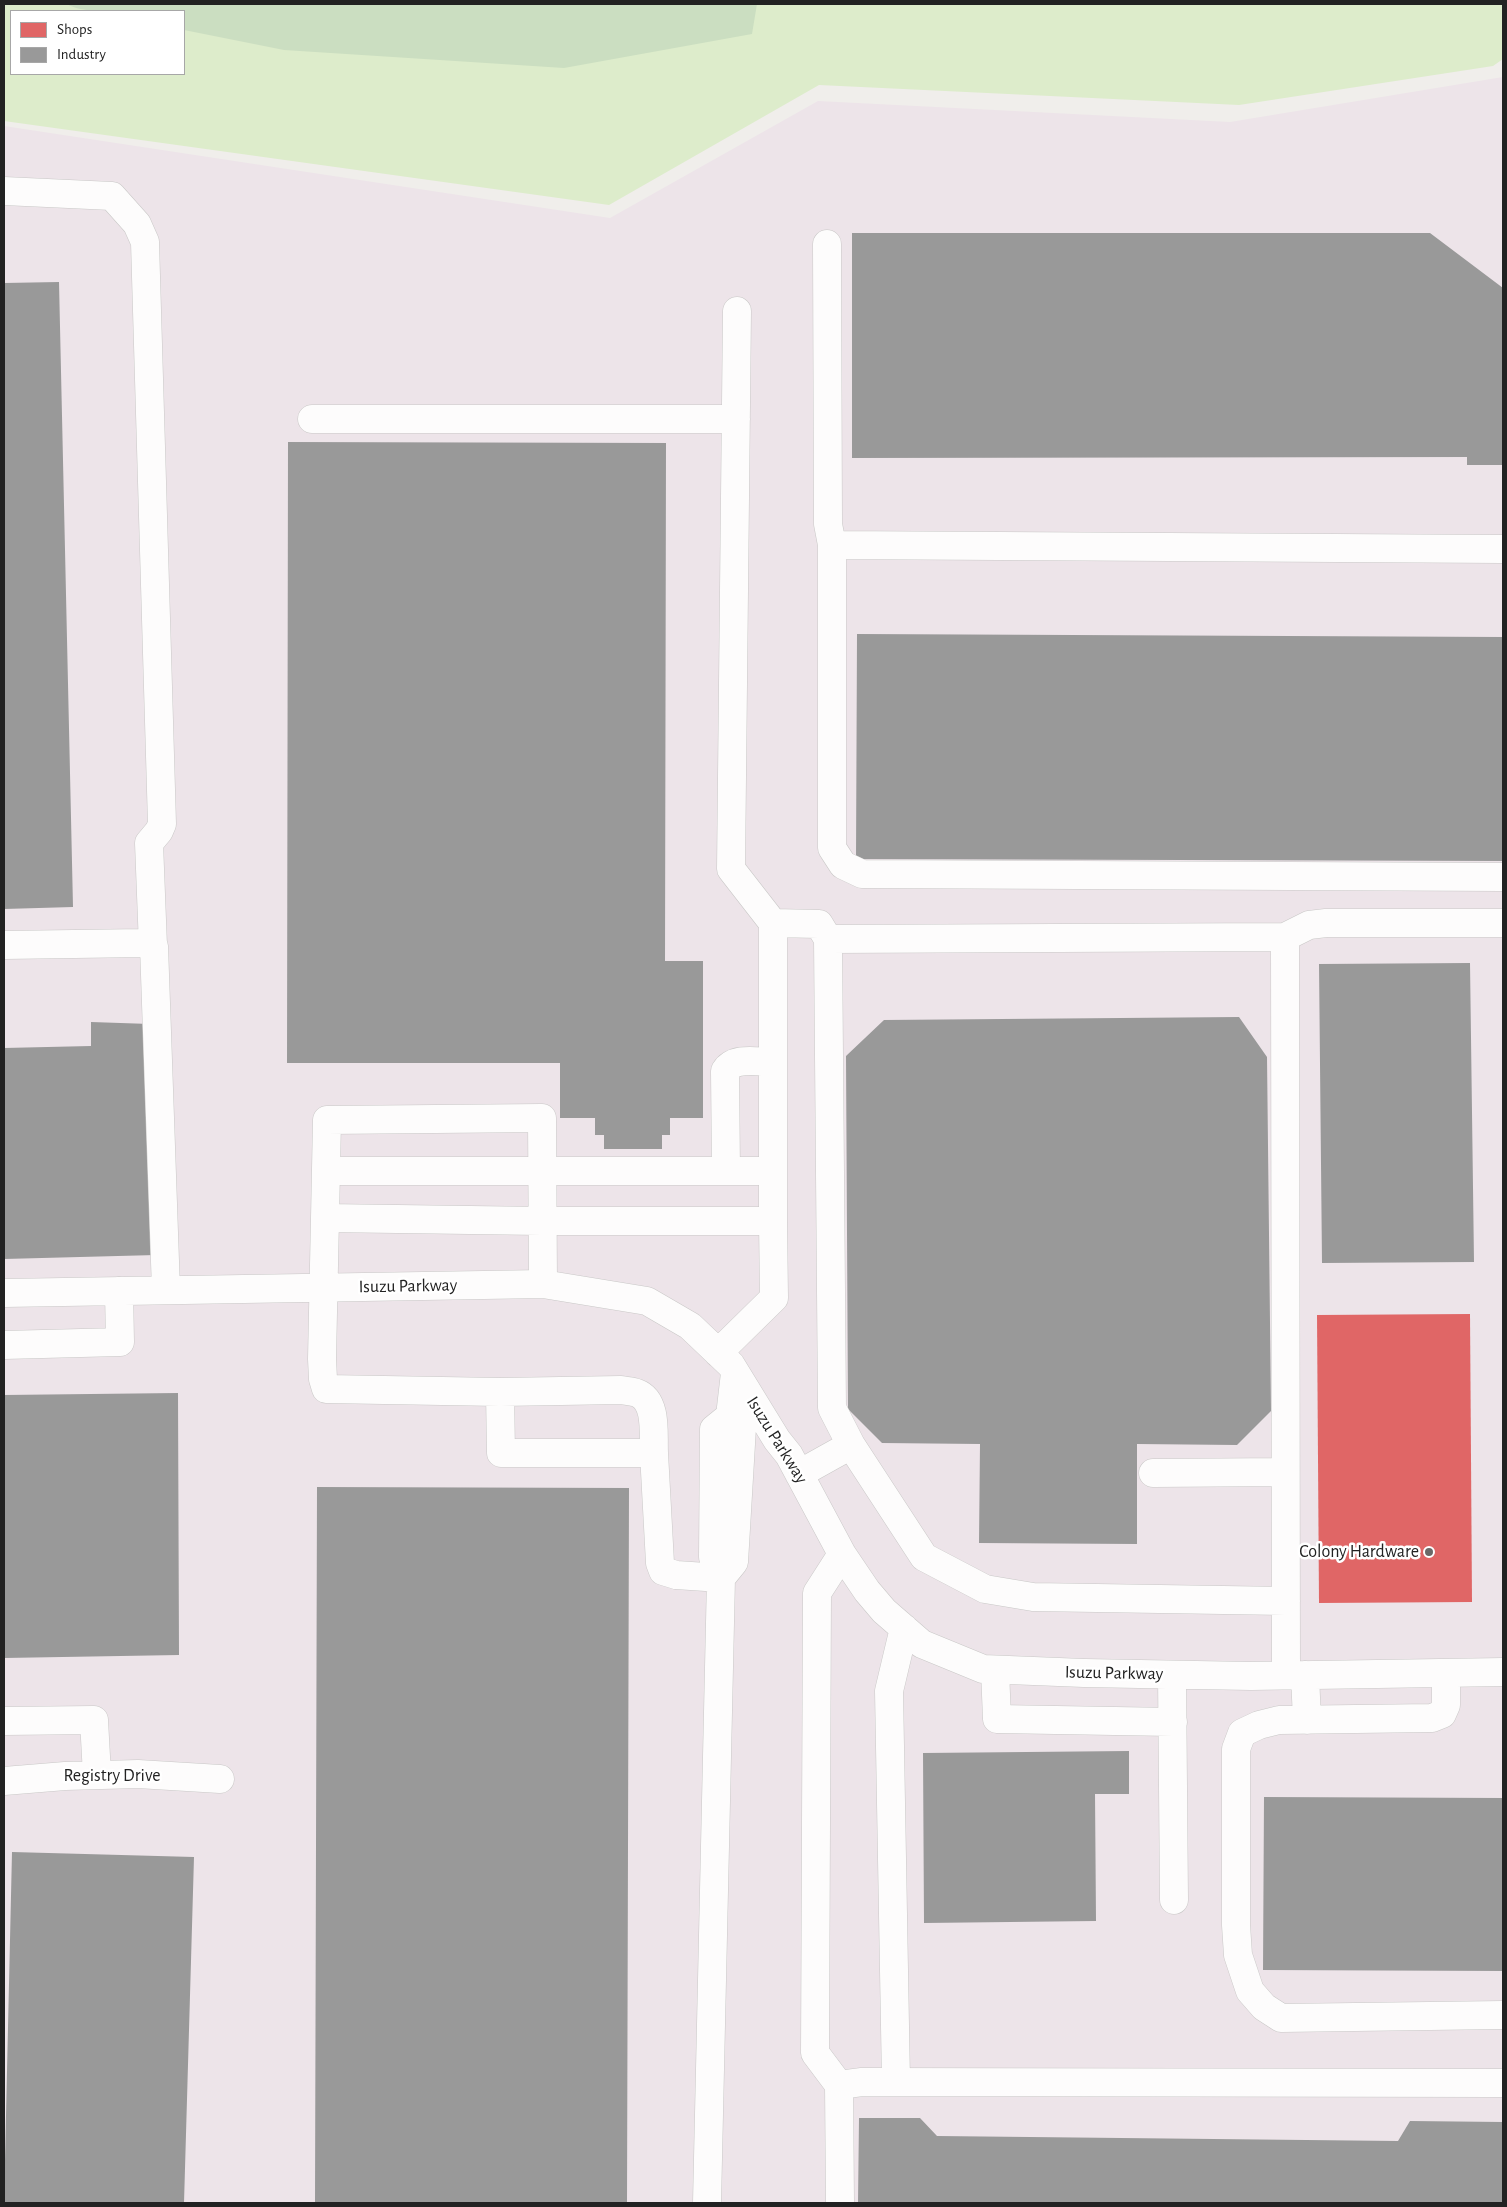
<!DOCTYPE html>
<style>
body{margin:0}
#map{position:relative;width:1507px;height:2207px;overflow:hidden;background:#f0eeeb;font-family:"Alegreya Sans",sans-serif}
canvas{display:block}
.frame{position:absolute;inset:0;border:5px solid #222;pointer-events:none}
.legend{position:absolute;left:10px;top:10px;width:175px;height:65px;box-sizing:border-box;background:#fff;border:1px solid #a7a7a7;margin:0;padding:6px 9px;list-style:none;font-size:15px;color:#222}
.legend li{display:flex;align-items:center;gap:10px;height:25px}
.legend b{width:25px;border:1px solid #a7a7a7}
</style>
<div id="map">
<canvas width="1507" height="2207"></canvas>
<div class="frame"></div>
<ul class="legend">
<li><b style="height:14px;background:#e06666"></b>Shops</li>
<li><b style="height:14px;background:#999"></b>Industry</li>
</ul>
</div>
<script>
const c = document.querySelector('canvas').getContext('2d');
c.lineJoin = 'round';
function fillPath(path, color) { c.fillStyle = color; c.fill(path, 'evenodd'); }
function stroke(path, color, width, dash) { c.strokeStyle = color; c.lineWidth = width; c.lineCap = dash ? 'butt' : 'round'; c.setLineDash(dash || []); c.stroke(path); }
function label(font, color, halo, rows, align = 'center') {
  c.font = font + ' "Alegreya Sans",sans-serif'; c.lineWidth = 5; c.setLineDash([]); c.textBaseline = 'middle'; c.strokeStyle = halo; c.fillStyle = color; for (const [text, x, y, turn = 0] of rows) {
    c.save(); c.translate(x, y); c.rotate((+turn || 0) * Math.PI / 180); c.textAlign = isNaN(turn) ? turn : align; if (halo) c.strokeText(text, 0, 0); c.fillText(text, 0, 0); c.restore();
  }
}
fillPath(new Path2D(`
 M1503 77V2203H4V126L610 218 818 101 1230 122Z`), '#ede4e9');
fillPath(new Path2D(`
 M4 4H1503V59L1493 66 1239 105 819 85 609 205 4 121ZM11 11H184V74H11Z`), '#ddeccb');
fillPath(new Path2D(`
 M67 4H757L752 34 564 68 284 50 184 30V11C158 11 87 17 67 4Z`), '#cbdec1');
fillPath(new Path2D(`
 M1470 1314 1472 1602 1319 1603 1317 1315Z`), '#e06666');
fillPath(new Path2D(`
 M852 233H1430L1503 288V465H1467V457L852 458Z
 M59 282 73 907 4 909V283Z
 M288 442 666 443 665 961H703V1118H670V1135H662V1149H604V1135H595V1118H560V1063H287Z
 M857 634 1503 637V861L856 859Z
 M1470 963 1474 1262 1322 1263 1319 964Z
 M1239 1017 1267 1057 1271 1411 1237 1445 1137 1444V1544L979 1543 980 1444 882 1443 848 1409 846 1056 884 1020Z
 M91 1022 150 1024 156 1255 4 1259V1048L91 1046Z
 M178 1393 179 1655 4 1658V1395Z
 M317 1487 629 1488 627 2203H315Z
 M1129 1751V1794H1095L1096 1921 924 1923 923 1753Z
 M1264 1797 1503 1798V1971L1263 1970Z
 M12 1852 194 1857 184 2203H4Z
 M859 2118H920L937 2136 1398 2141 1410 2121 1503 2122V2203H858Z`), '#999');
const minor = new Path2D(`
 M4 191 112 196 137 224 145 242 162 824 159 831 149 843 153 946
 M827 244 828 524 832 545 1503 549
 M737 311 731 869 773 923V1221
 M312 419H736
 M832 545V848L843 865 862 874 1503 877
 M773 923 819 924 828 939
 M4 945 144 943 154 946 166 1290
 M326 1171H773
 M726 1171 725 1071C734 1056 758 1062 773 1062
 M325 1218 327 1120 542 1118 543 1284
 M4 1293 543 1284 647 1301 690 1326 731 1365 777 1440 789 1455 842 1554 867 1591 884 1611 922 1644 983 1669 1084 1673 1251 1676 1503 1672
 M4 1345 120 1342 119 1291
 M500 1392 326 1389 323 1379 322 1359 325 1218 542 1221H773L774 1298 718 1353
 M730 1416 742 1427 734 1562 721 1578 713 1557 714 1429 730 1416 735 1373
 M851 1445 832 1408 828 939 1285 937
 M654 1453C653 1435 658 1401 637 1393 632 1391 626 1391 621 1390L500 1392 501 1453H654L660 1563 663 1571 676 1575 721 1578 707 2203
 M1153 1473 1285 1472
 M799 1474 851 1445 924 1557 985 1589 1033 1597 1286 1601
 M995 1670 997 1719 1173 1722
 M1446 1673V1705L1442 1714 1432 1718 1279 1720 1259 1725 1242 1733 1236 1749V1925L1238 1955 1250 1991 1264 2007 1281 2018 1503 2015
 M1172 1675 1174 1900
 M1286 1675 1285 937 1309 925 1326 923H1503
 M1305 1675 1307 1720
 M4 1721 94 1720 97 1775
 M4 1781 65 1776 138 1774 220 1779
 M896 2082 889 1691 904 1628
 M839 2085 862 2082 1503 2083
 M840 2203 839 2085 815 2053 817 1593 842 1554`);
stroke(minor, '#c9c8c7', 29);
stroke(minor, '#fdfcfc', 28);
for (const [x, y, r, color] of [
 [1429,1552,5,"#6a6968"]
]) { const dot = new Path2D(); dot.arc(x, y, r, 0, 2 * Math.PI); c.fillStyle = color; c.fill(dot); stroke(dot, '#fff', 2); }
label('18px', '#222', '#fff', [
 ["Isuzu Parkway",408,1286,-1],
 ["Isuzu Parkway",777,1440,58],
 ["Isuzu Parkway",1114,1673,1],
 ["Registry Drive",112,1776]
]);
label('18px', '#222', '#fff', [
 ["Colony Hardware",1419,1552]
], 'right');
</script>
